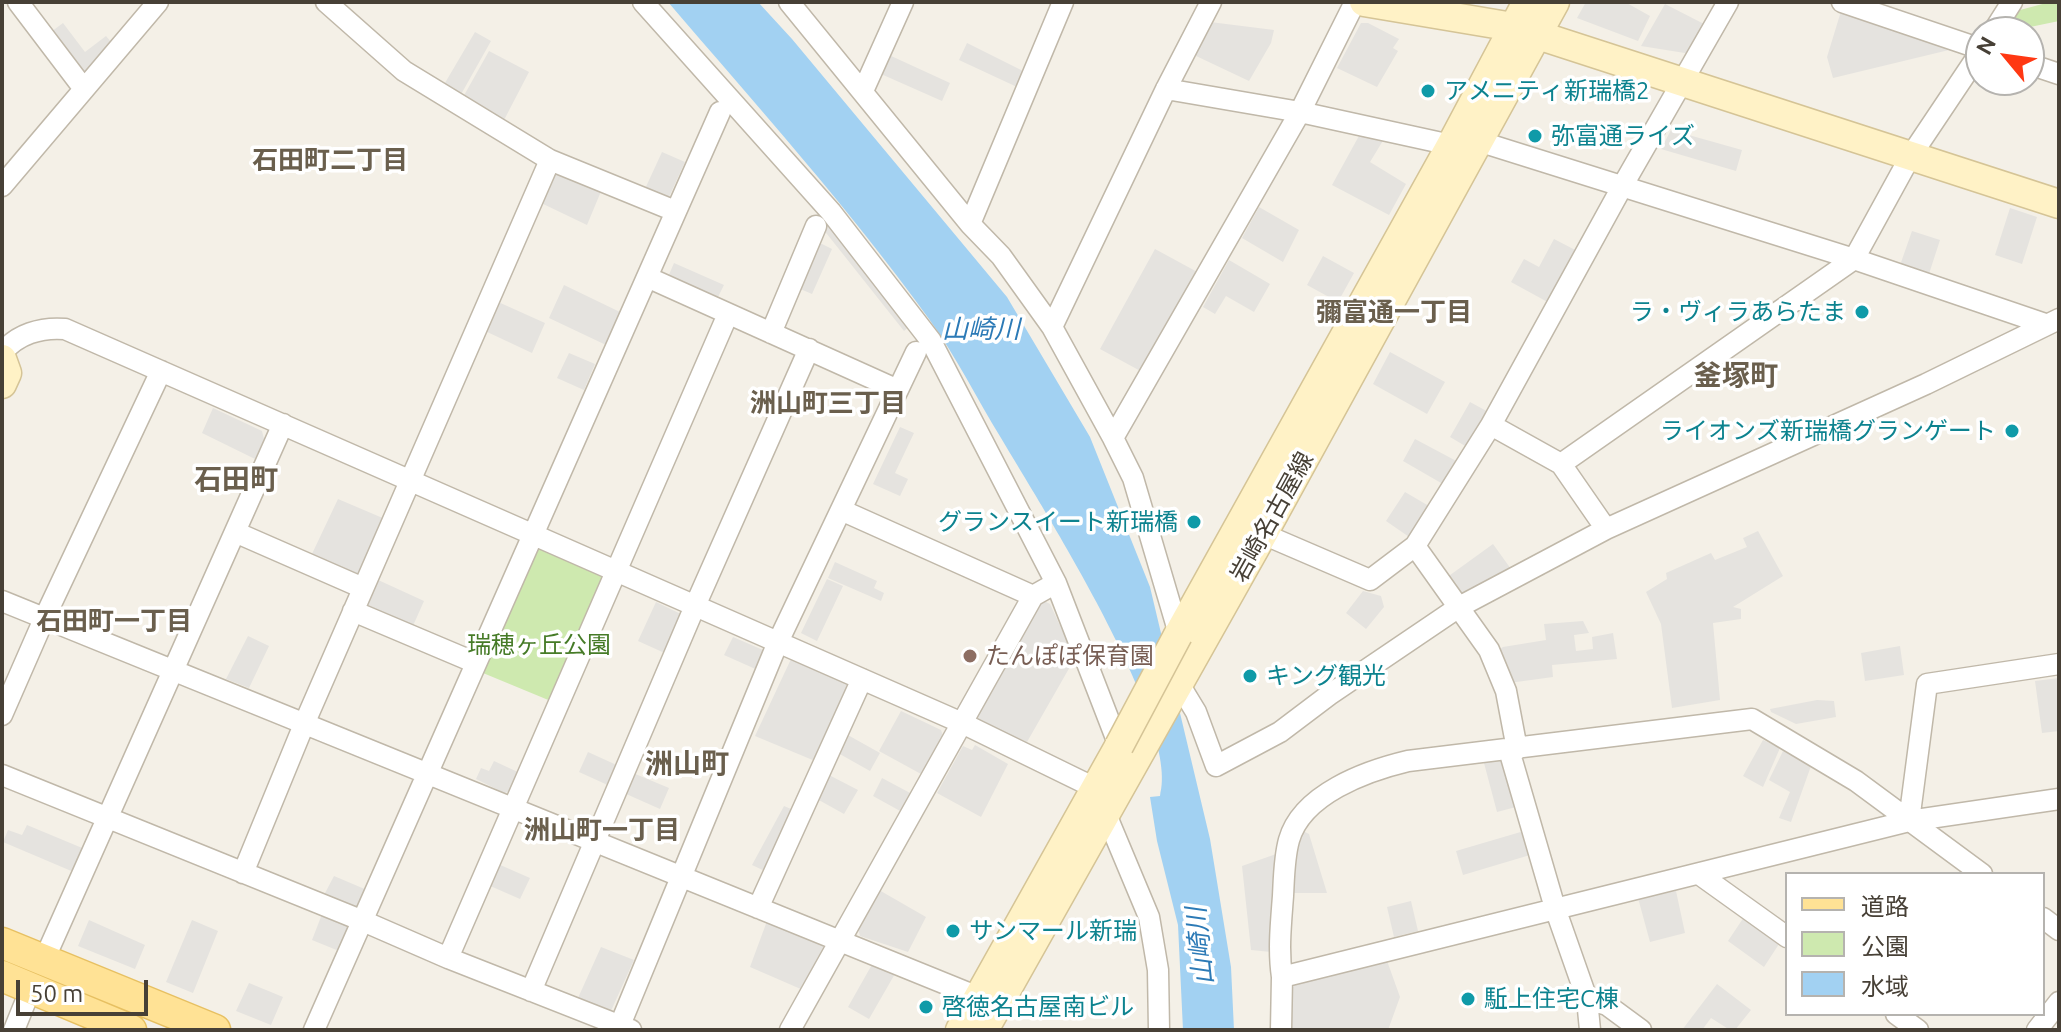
<!DOCTYPE html>
<meta charset="utf-8">
<style>
body{margin:0}
#map{position:relative;width:2061px;height:1032px;overflow:hidden;background:#f4f0e7;font-family:Ubuntu,"Noto Sans JP",sans-serif}
canvas{display:block}
.frame{position:absolute;inset:0;border:4px solid #474036;pointer-events:none}
.legend{position:absolute;left:1785px;top:872px;width:260px;height:144px;box-sizing:border-box;background:#fff;border:2px solid #b5b3af;margin:0;padding:10px 14px;list-style:none;font-size:24px;color:#474036}
.legend li{display:flex;align-items:center;gap:16px;height:40px}
.legend b{width:40px;border:2px solid #b5b3af}
.north{position:absolute;left:1965px;top:16px;width:80px;height:80px;box-sizing:border-box;background:#fff;border:2px solid #b5b3af;border-radius:50%;rotate:299deg;font-size:22px;font-weight:700;line-height:32px;text-align:center;color:#474036}
.north::after{content:'';display:block;margin:auto;width:28px;height:36px;background:#ff3813;clip-path:polygon(50% 0,100% 100%,50% 72%,0 100%)}
.scale{position:absolute;left:16px;top:980px;width:132px;height:36px;box-sizing:border-box;border:4px solid #474036;border-top:0;padding-left:10px;font-size:24px;line-height:28px;white-space:nowrap;color:#474036;-webkit-text-stroke:6px #fff;paint-order:stroke}
</style>
<div id="map">
<canvas width="2061" height="1032"></canvas>
<div class="frame"></div>
<ul class="legend">
<li><b style="height:10px;background:#ffe295"></b>道路</li>
<li><b style="height:22px;background:#cee9af"></b>公園</li>
<li><b style="height:22px;background:#a2d1f2"></b>水域</li>
</ul>
<div class="north">N</div>
<div class="scale">50 m</div>
</div>
<script>
const c = document.querySelector('canvas').getContext('2d');
c.lineJoin = 'round';
function fillPath(path, color) { c.fillStyle = color; c.fill(path, 'evenodd'); }
function stroke(path, color, width, dash) { c.strokeStyle = color; c.lineWidth = width; c.lineCap = dash ? 'butt' : 'round'; c.setLineDash(dash || []); c.stroke(path); }
function label(font, color, halo, rows, align = 'center') {
  c.font = font + ' Ubuntu,"Noto Sans JP",sans-serif'; c.lineWidth = 7; c.setLineDash([]); c.textBaseline = 'middle'; c.strokeStyle = halo; c.fillStyle = color; for (const [text, x, y, turn = 0] of rows) {
    c.save(); c.translate(x, y); c.rotate((+turn || 0) * Math.PI / 180); c.textAlign = isNaN(turn) ? turn : align; if (halo) c.strokeText(text, 0, 0); c.fillText(text, 0, 0); c.restore();
  }
}
fillPath(new Path2D(`
 M2050 2H2059V21L2006 32 2020 10Z
 M540 543 613 575 558 704 483 673Z`), '#cee9af');
fillPath(new Path2D(`
 M1586 2H1625L1650 16 1638 41 1577 18Z
 M1665 4 1706 25 1691 54 1641 46Z
 M1842 8 1952 44 1949 50 1833 78 1827 57Z
 M1210 22 1274 30 1271 43 1249 81 1194 55Z
 M63 23 85 52 106 36 112 43 85 75 51 32Z
 M1361 23H1368L1399 39 1393 48 1398 51 1377 87 1337 68Z
 M475 32 491 41 459 98 442 88Z
 M967 43 1025 72 1017 87 959 60Z
 M489 51 529 72 503 122 462 99Z
 M889 55 950 83 942 101 881 74Z
 M1671 130 1742 150 1736 171 1661 149Z
 M1360 134 1384 139 1370 162 1406 184 1389 215 1332 185Z
 M662 152 685 162 669 197 660 199 644 191Z
 M553 169 602 189 587 225 539 202Z
 M1259 207 1299 230 1283 262 1242 238Z
 M2010 208 2037 217 2022 264 1995 255Z
 M833 222 913 323 904 331 823 229Z
 M1912 231 1940 240 1927 280 1898 271Z
 M1554 239 1581 253 1553 305 1511 282 1524 259 1539 267Z
 M818 242 832 249 812 294 798 288Z
 M1155 249 1201 274 1146 374 1100 349Z
 M1323 256 1354 273 1338 302 1307 285Z
 M1229 260 1270 284 1254 312 1226 296 1215 314 1203 307Z
 M674 263 724 285 717 299 668 277Z
 M564 285 620 312 606 345 549 318Z
 M496 301 545 323 532 353 483 330Z
 M1390 352 1445 382 1427 414 1373 384Z
 M569 353 595 364 584 390 557 378Z
 M1470 402 1492 414 1472 450 1450 437Z
 M213 408 262 431 264 439 255 459 202 433Z
 M900 427 914 433 895 473 908 479 900 496 873 484Z
 M1415 439 1462 464 1448 487 1403 461Z
 M1405 492 1434 509 1415 541 1386 521Z
 M338 499 385 519 360 577 311 556Z
 M1758 531 1783 576 1733 607 1741 609V619L1713 623 1720 700 1672 708 1661 624 1646 592 1667 579 1666 573 1711 553 1715 560 1747 547 1743 538Z
 M1493 544 1511 569 1461 596 1446 578Z
 M835 562 877 581 874 588 884 593 881 601 828 578Z
 M376 579 424 601 412 628 364 607Z
 M827 579 843 586 817 641 801 633Z
 M1363 591 1381 596 1384 607 1366 629 1346 613Z
 M1040 599 1050 604 1075 658 1027 742 977 720 975 716Z
 M656 602 683 615 669 655 638 641Z
 M1583 621 1589 633 1574 635 1576 651 1593 649 1592 637 1613 633 1617 659 1552 665 1553 677 1509 683 1496 652 1503 647 1546 640 1544 624Z
 M248 636 269 646 249 688 226 679Z
 M733 637 763 650 766 657 760 671 724 655Z
 M1900 646 1904 675 1865 681 1861 653Z
 M791 659 849 683 815 761 755 736Z
 M2059 678V731L2042 733 2035 681Z
 M1817 700 1834 701 1836 717 1796 724 1771 712 1770 709Z
 M901 711 941 730 943 736 921 774 879 751Z
 M846 734 880 753 870 771 838 753Z
 M1763 740 1780 748 1763 787 1743 776Z
 M975 745 1008 764 981 817 937 793 963 746 972 750Z
 M1783 751 1811 766 1791 822 1779 818 1790 792 1769 780Z
 M588 752 621 767 612 787 579 772Z
 M1500 758 1502 759 1516 807 1497 812 1484 763Z
 M494 761 522 774 515 790 504 793 476 779 481 768 489 771Z
 M633 773 669 788 660 809 624 793Z
 M829 775 858 790 844 814 817 799Z
 M882 778 912 794 902 812 873 796Z
 M784 806 798 812 769 873 752 865Z
 M27 825 87 850 76 873 3 842 8 830 22 835Z
 M1303 831 1309 834 1327 893H1292V865Z
 M1524 831 1530 855 1463 875 1456 851Z
 M1279 853 1271 952 1251 950 1242 866Z
 M498 864 530 878 520 899 488 885Z
 M334 876 367 890 360 906 353 908 324 895Z
 M879 890 926 917 908 952 860 936 858 929Z
 M1676 891 1685 933 1650 942 1638 898Z
 M1411 901 1418 931 1394 937 1387 907Z
 M324 909 348 919 349 928 339 951 312 940Z
 M1744 917 1779 944 1764 967 1728 941Z
 M89 920 145 945 135 969 78 946Z
 M192 920 218 931 193 993 166 982Z
 M767 921 824 944V952L803 990 750 967Z
 M601 947 634 960 610 1013 578 998Z
 M1386 958 1400 997 1388 1030H1287V997L1295 984Z
 M874 961 896 972 869 1019 848 1007Z
 M249 983 283 997 271 1025 236 1011Z
 M1717 984 1751 1010 1735 1030H1730L1711 1018 1702 1030H1682Z`), '#e5e3df');
fillPath(new Path2D(`
 M668 2H758L792 39 1007 297 1090 437 1150 587 1210 839 1231 967 1234 1030H1183L1178 925 1157 841 1150 797 1160 796C1182 725 1041 506 1001 438 977 399 956 356 929 319 849 208 757 106 668 2Z`), '#a2d1f2');
const street = new Path2D(`
 M18 2 84 89
 M326 2 404 71 550 160 675 211
 M643 2 831 212 931 341 1056 583 1119 746
 M789 2 970 224 1001 256 1052 327 1113 438 1133 478 1179 634
 M1842 2 1981 49
 M1993 32 2012 2
 M2029 64 2059 74
 M1166 89 1300 112 1451 145
 M863 91 903 2
 M1478 141 1854 259 2045 324
 M2 186 158 2
 M970 224 1063 2
 M647 277 898 390
 M1052 327 1166 89 1211 2
 M771 333 816 226
 M2 353C17 334 41 327 65 329L962 723 1095 788 1149 917 1158 970 1159 1030
 M1491 425 1561 464
 M1113 438 1300 112 1355 2
 M841 510 1033 596
 M1606 529 1561 464 1854 259 1910 157 1981 51
 M235 532 363 588
 M1263 534 1370 580 1415 546 1489 650 1506 691 1517 749
 M1415 546 1491 425 1623 185 1728 2
 M2 601 978 997
 M353 611 476 663
 M1179 684 1196 712 1216 766 1280 732 1329 695 1459 607 1606 529 1926 384 2059 319
 M2 715 44 619 161 371
 M1509 750 1555 908 1587 999 1590 1030
 M2 775 363 921 448 958 631 1030
 M1909 821 2059 799
 M243 873 305 722 550 160
 M1699 874 1787 937
 M758 908 862 679
 M2043 918 2059 930
 M448 958 728 314
 M44 960 283 424
 M1282 977C1278 950 1281 923 1283 896 1284 878 1284 858 1289 840 1302 794 1366 771 1408 761L1752 719 1856 781 1982 874
 M531 991 695 606 809 349
 M1587 999 1607 1005 1641 1030
 M1896 1014 1918 1030
 M14 1030 31 988
 M314 1030 720 112
 M618 1030 778 642 916 352
 M790 1030 1033 596 1056 583
 M1281 1030 1282 977 1909 821 1927 684 2059 664
 M2037 1030 2059 1002`);
const secondary = new Path2D(`
 M1364 2 1513 27 2059 204
 M2 359 7 373 2 384
 M1178 635 1451 145 1527 2
 M960 1030 1119 746
 M984 1030 1263 534 1555 2`);
const primary = new Path2D(`
 M2 943 215 1030
 M2 976 131 1030`);
stroke(street, '#c0b8a9', 23);
stroke(secondary, '#d5c496', 31);
stroke(primary, '#e7c062', 33);
stroke(street, '#fff', 20);
stroke(secondary, '#fff2c6', 28);
stroke(primary, '#ffe295', 30);
const secondaryBridge = new Path2D(`
 M1119 746 1178 635`);
stroke(secondaryBridge, '#d5c496', 31, []);
stroke(secondaryBridge, '#fff2c6', 28);
for (const [x, y, r, color] of [
 [1428,91,8,"#0f9aa8"],
 [1535,136,8,"#0f9aa8"],
 [1862,312,8,"#0f9aa8"],
 [2012,431,8,"#0f9aa8"],
 [1194,522,8,"#0f9aa8"],
 [970,656,8,"#8d6e63"],
 [1250,676,8,"#0f9aa8"],
 [953,931,8,"#0f9aa8"],
 [1468,999,8,"#0f9aa8"],
 [926,1007,8,"#0f9aa8"]
]) { const dot = new Path2D(); dot.arc(x, y, r, 0, 2 * Math.PI); c.fillStyle = color; c.fill(dot); stroke(dot, '#fff', 3); }
label('24px', '#0d838f', '#fff', [
 ["アメニティ新瑞橋2",1444,91],
 ["弥富通ライズ",1551,136],
 ["ラ・ヴィラあらたま",1846,312,"right"],
 ["ライオンズ新瑞橋グランゲート",1996,431,"right"],
 ["グランスイート新瑞橋",1178,522,"right"],
 ["キング観光",1266,676],
 ["サンマール新瑞",969,931],
 ["駈上住宅C棟",1484,999],
 ["啓徳名古屋南ビル",942,1007]
], 'left');
label('24px', '#474036', '#fff', [
 ["岩崎名古屋線",1272,517,-61]
]);
label('24px', '#467b27', '#fff', [
 ["瑞穂ヶ丘公園",539,645]
]);
label('24px', '#785e54', '#fff', [
 ["たんぽぽ保育園",986,656]
], 'left');
label('bold 26px', '#6a5f4d', '#fff', [
 ["石田町二丁目",330,160],
 ["彌富通一丁目",1394,312],
 ["洲山町三丁目",828,403],
 ["石田町一丁目",114,621],
 ["洲山町一丁目",602,830]
]);
label('italic 26px', '#2c7ab6', '#fff', [
 ["山崎川",981,329],
 ["山崎川",1200,946,-96]
]);
label('bold 28px', '#6a5f4d', '#fff', [
 ["釜塚町",1736,376],
 ["石田町",236,480],
 ["洲山町",687,764]
]);
</script>
